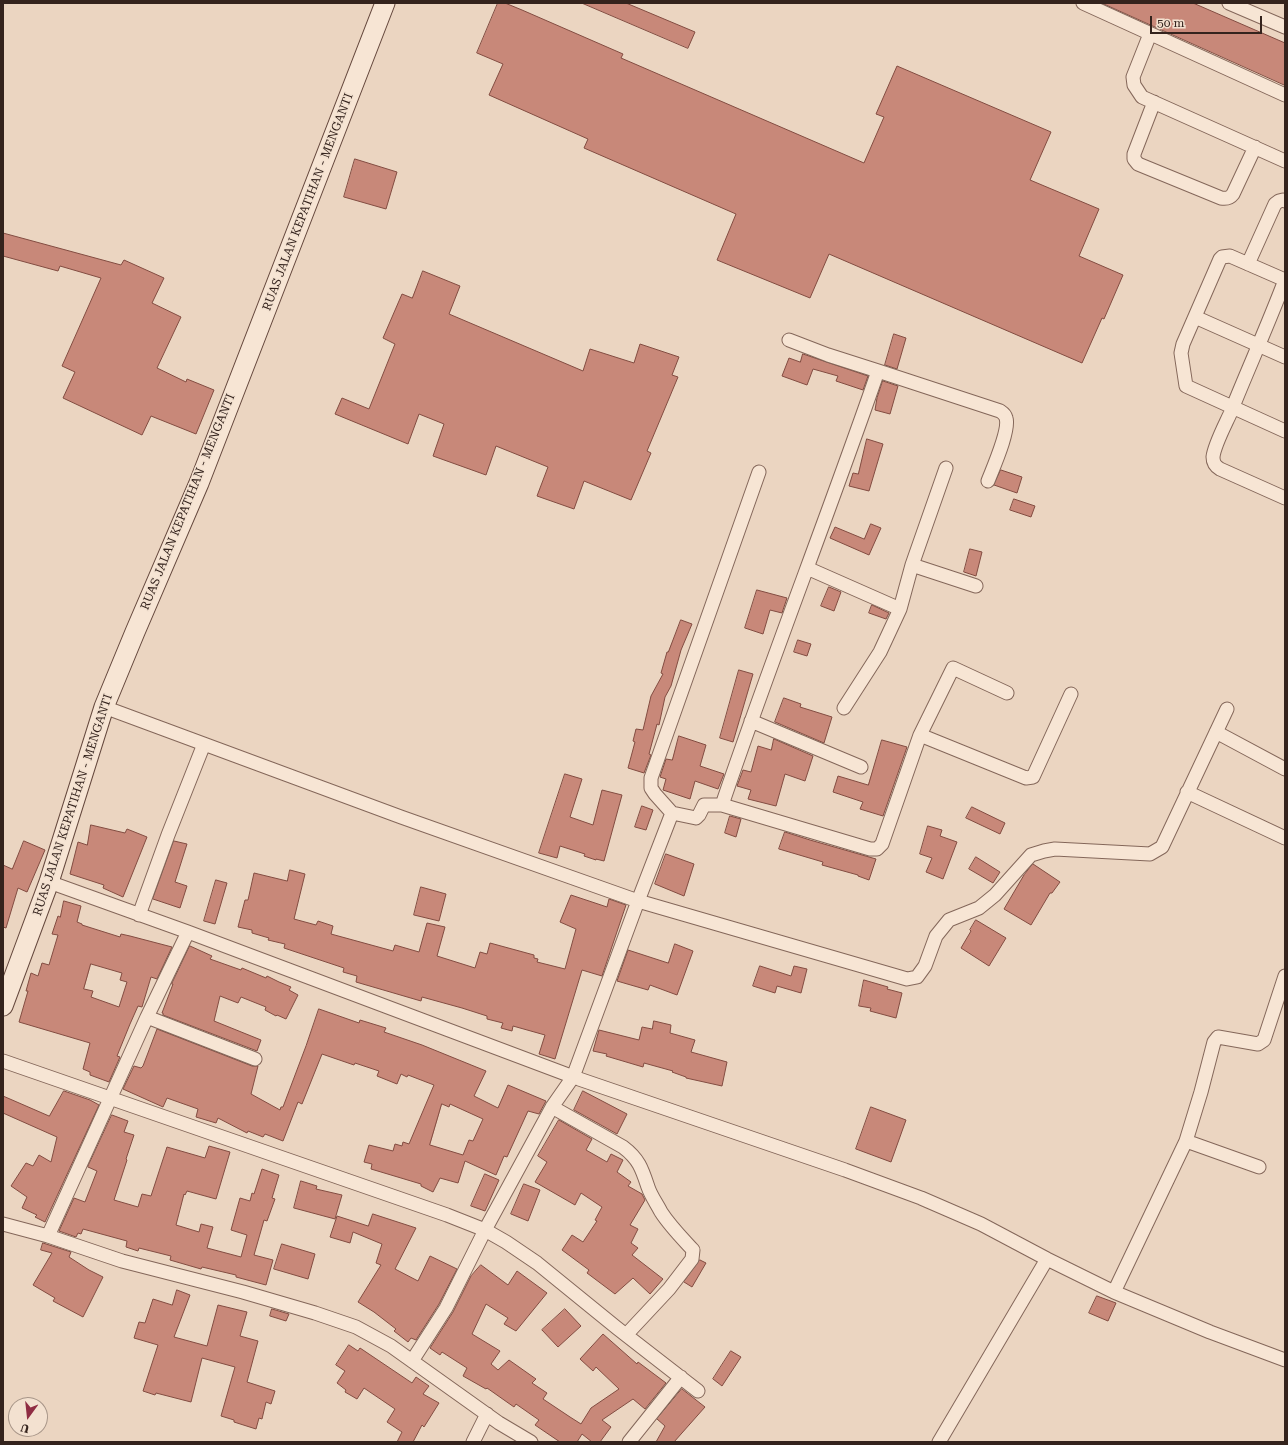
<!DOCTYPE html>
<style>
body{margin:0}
#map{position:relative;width:1288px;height:1445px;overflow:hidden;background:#ebd5c1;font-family:"Roboto Serif",serif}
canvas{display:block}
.frame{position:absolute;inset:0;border:4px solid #34231d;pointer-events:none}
.north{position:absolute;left:8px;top:1397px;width:40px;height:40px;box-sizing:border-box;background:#f3e1d0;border:1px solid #a79588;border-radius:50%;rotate:195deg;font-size:11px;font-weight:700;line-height:16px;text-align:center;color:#34231d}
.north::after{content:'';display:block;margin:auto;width:14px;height:18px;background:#902d43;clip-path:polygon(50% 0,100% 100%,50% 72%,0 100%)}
.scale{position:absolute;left:1150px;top:16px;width:112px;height:18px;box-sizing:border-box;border:2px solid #34231d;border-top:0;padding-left:5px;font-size:12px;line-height:14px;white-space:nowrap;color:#34231d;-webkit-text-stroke:3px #f3e1d0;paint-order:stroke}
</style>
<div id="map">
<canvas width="1288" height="1445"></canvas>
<div class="frame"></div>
<div class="north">U</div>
<div class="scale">50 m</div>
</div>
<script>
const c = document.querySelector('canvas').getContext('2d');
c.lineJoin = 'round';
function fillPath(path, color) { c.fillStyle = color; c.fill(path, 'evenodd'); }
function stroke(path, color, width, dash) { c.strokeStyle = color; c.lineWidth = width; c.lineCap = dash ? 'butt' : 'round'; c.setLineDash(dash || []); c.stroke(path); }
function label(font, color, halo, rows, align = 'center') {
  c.font = font + ' "Roboto Serif",serif'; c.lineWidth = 3; c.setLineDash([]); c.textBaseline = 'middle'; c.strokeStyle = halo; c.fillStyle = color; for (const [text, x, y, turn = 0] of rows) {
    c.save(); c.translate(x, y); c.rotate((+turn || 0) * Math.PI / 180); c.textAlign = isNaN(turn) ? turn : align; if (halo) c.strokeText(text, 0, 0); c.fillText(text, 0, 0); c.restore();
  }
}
const building = new Path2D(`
 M498 3H505L522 10 623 54 621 58 864 163 884 117 876 114 897 66 1051 132 1030 180 1099 209 1079 256 1123 275 1104 319 1102 318 1082 363 829 254 810 298 717 260 736 214 584 148 588 139 489 95 503 64 477 53Z
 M582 3H626L695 32 688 48Z
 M1102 3H1193L1285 43V85Z
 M355 159 397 172 386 209 344 197Z
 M3 233 121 265 124 260 164 278 152 303 181 317 157 368 186 382 187 379 214 390 196 434 151 416 142 435 63 398 75 372 62 366 101 278 60 266 58 271 3 256Z
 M423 271 460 286 449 314 583 371 590 349 634 363 640 344 679 357 672 375 678 377 647 451 651 453 631 500 584 481 574 509 537 496 548 467 496 446 486 475 433 456 444 424 419 414 408 444 335 414 342 398 369 409 395 344 383 338 402 294 412 298Z
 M894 334 906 338 897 369 885 365Z
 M803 354 868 376 863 390 836 381 838 376 813 369 807 385 782 376 789 358 800 362Z
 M883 381 898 386 890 414 875 410 877 398Z
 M867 439 883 444 869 491 849 486 853 473 858 474Z
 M1001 470 1022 477 1017 493 994 485Z
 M1014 499 1035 506 1031 517 1010 510Z
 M871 524 881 528 869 555 830 538 835 527 864 539Z
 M970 549 982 552 976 576 964 572Z
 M829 587 841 592 834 611 821 606Z
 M757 590 787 598 782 613 770 610 763 634 745 628Z
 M872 605 889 613 886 619 869 613Z
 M681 620 692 624 681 650 671 686 665 697 659 725 657 724 649 754 651 755 644 773 628 768 635 742 633 741 636 729 643 730 651 696 663 674 661 673 667 652H668Z
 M798 640 811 644 807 656 794 652Z
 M739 670 753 674 733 742 720 738Z
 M784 698 801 704 800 707 832 717 824 743 775 722Z
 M679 736 706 745 700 766 724 774 718 789 695 781 690 799 663 790 666 779 660 777 666 759 672 760Z
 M774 739 813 756 805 781 785 774 776 806 748 799 751 790 737 786 743 770 751 772 758 746 771 750Z
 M882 740 907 747 883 816 860 809 863 802 833 792 838 776 868 785Z
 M565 774 582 779 570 817 593 825 602 790 622 795 604 861 596 859V860L584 856 585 854 560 846 557 858 539 853Z
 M642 806 653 810 646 830 635 827Z
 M972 807 1005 823 1000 834 966 818Z
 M730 816 741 819 736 837 725 833Z
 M91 825 125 833 127 829 147 837 123 897 103 888 104 885 70 874 78 842 87 845Z
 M928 826 942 830 940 836 957 842 943 879 926 872 932 858 920 854Z
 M785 832 810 840 876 859 869 880 858 876V875L822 865 823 862 779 849Z
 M24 841 45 850 27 892 18 888 6 928 3 927V865L12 869Z
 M174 841 187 844 175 882 187 886 180 908 153 899Z
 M666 854 694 864 684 896 655 884Z
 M976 857 1000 872 993 883 969 869Z
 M1033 864 1060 882 1052 893H1050L1031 925 1004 909 1024 875Z
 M290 870 305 874 294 919 316 925 318 921 333 926 331 934 393 951 395 945 419 952 427 923 445 927 437 956 475 968 480 952 487 954 490 943 534 955V958L538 959 537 962 565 969 576 929 560 922 571 895 607 907 609 899 626 905 602 976 582 970 555 1059 539 1054 545 1035 513 1026 512 1031 501 1028 503 1023 487 1019V1016L462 1008 422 997 421 1001 356 982 357 976 343 972 344 968 284 948 285 944 268 940 269 938 252 933V930L238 927 245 900H248L254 873 287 881Z
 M216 880 227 883 215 924 204 921Z
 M421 887 446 894 439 921 414 915Z
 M64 901 81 906 77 922 82 924V925L120 937 121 934 130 936 172 947 157 979 151 977 142 1007 138 1006 130 1024 117 1056 120 1057 109 1082 90 1075V1072L83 1069 90 1043 19 1022 28 991H26L31 973 38 976 42 963 49 965 58 935 52 934 58 916 60 917ZM91 964 122 973 120 980 127 982 119 1007 91 997 93 991 84 989Z
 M976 920 1006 938 989 966 961 948 971 931 970 930Z
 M675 944 693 951 677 995 650 985 648 990 617 981 628 950 668 963Z
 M190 946 212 956 210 959 241 970 242 968 266 978 267 976 279 982 291 987 289 990 298 995 286 1019 277 1015 276 1016 265 1010 266 1007 241 997 238 1003 220 996 214 1021 261 1040 257 1051 163 1015V1013H162L173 984H172Z
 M760 966 791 976 794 966 807 969 801 993 777 986 775 993 753 986Z
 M864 980 888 987 887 989 902 993 896 1018 870 1011 871 1008 859 1006Z
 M319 1009 359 1023 360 1020 386 1028 384 1032 422 1045 486 1071 474 1096 498 1108 508 1085 546 1101 539 1114 528 1111 507 1157 504 1156 496 1175 465 1161 458 1183 440 1178 433 1192 421 1186V1184L371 1169 372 1164 364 1162 369 1145 393 1151 395 1144 402 1146 403 1142 409 1144 434 1085 408 1075 407 1077 401 1074 397 1084 377 1076 379 1071 355 1063 354 1065 322 1054 302 1104 298 1102 283 1141 265 1134 263 1137 248 1131 247 1133 218 1118 216 1123 196 1117 198 1109 167 1098 163 1107 123 1089 134 1066 141 1068 143 1066 157 1029 252 1066H258L251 1094 280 1110 281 1107H283L306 1046ZM442 1104 449 1107 450 1104 483 1119 473 1141 469 1140 463 1155 430 1145Z
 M654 1021 671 1025 670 1033 695 1040 691 1052 727 1062 722 1086 686 1078V1077L672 1072 673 1071 644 1063 643 1067 606 1056 607 1054 593 1051 599 1030 639 1040 642 1027 652 1029Z
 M64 1091 90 1100 99 1105 45 1222 35 1217 37 1215 22 1208 27 1197 11 1186 26 1163 33 1166 39 1155 51 1162 57 1137 3 1113V1096L49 1116Z
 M583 1091 627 1114 617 1134 574 1110Z
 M871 1107 906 1120 891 1162 856 1149Z
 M112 1115 128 1121 124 1132 134 1135 126 1159 127 1160 114 1200 138 1207 142 1194 151 1196 167 1147 205 1158 209 1146 230 1152 216 1199 187 1191 185 1195 184 1194 176 1225 199 1232 201 1224 213 1227 207 1248 241 1257 247 1235 231 1230 240 1198 250 1201 252 1193 254 1194 262 1169 279 1175 272 1198 275 1199 267 1221 264 1220 254 1255 273 1260 266 1285 236 1277V1275L202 1267 201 1269 170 1260 171 1256 139 1248 138 1251 126 1247 127 1241 83 1229 81 1234 78 1233 76 1237 59 1231 74 1198 85 1202 97 1171 88 1167Z
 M559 1120 592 1139 586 1150 607 1162 611 1154 623 1160 617 1172 631 1182 628 1186 642 1194 645 1200 630 1225 638 1229 631 1243 638 1248 632 1255 663 1279 650 1294 633 1278 615 1294 587 1273 589 1270 562 1250 572 1235 583 1242 597 1221 595 1220 602 1207 581 1193 575 1205 535 1182 547 1162 538 1156Z
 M485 1174 499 1180 485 1211 471 1206Z
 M301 1181 317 1186 316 1189 342 1195 335 1219 294 1208Z
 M524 1184 540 1190 528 1221 511 1214Z
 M373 1214 416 1228 395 1269 418 1281 430 1256 457 1269 439 1304 416 1340 411 1338 408 1342 394 1331 396 1329 374 1312 358 1302 381 1265 376 1263 382 1244 353 1232 350 1243 330 1237 337 1216 368 1226Z
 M43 1243 71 1252 69 1257 89 1270 103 1277 83 1317 53 1301 55 1298 33 1285 52 1253 41 1250Z
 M282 1244 315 1254 308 1279 274 1269Z
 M700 1260 706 1263 692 1287 684 1282Z
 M481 1265 508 1285 517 1271 547 1293 516 1331 504 1324 508 1318 486 1304 472 1334 500 1351 491 1364 498 1370 509 1360 536 1379 532 1383 547 1393 543 1399 570 1417 581 1424 591 1408 619 1389 596 1367 593 1371 580 1359 603 1334 637 1364 638 1362 666 1383 645 1409 633 1399 602 1420 611 1427 600 1442H592L582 1434 577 1442H560L535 1425 539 1420 516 1404 514 1407 487 1388 486 1389 463 1376 467 1368 442 1352 440 1355 430 1348 453 1312 471 1276Z
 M177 1290 190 1295 174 1337 207 1346 218 1305 247 1312 240 1336 258 1341 247 1382 275 1391 271 1404 266 1402 262 1419 259 1418 256 1429 234 1422V1420L221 1416 235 1367 202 1358 191 1402 156 1393 155 1395 143 1391 158 1345 134 1338 139 1322 145 1323 153 1299 172 1305Z
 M1097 1296 1116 1303 1108 1321 1089 1313Z
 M272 1309 289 1314 286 1321 270 1316Z
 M565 1309 581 1326 558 1347 542 1330Z
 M349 1345 358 1351 360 1348 412 1383 416 1377 429 1386 423 1394 439 1403 424 1427 422 1425 413 1442H397L402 1432 387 1422 395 1409 364 1388 357 1399 345 1392 346 1390 337 1383 345 1371 336 1365Z
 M731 1351 741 1357 722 1386 713 1379Z
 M682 1389 705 1407 674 1442H656L665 1426 657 1419Z`);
fillPath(building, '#c88879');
stroke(building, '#824c41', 1);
const minor = new Path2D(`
 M1083 3 1285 95
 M1229 3 1285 27
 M1150 34 1133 77 1134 85 1142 97 1285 161
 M1154 102 1134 154V159L1138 164 1221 198C1227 199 1230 198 1233 194L1255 147
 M1248 264 1275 204 1279 201 1283 200 1285 201
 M1195 317 1285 357
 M878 371 1000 411C1003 413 1005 414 1006 418 1010 430 993 468 988 481
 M1285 431 1186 386 1181 353 1183 344 1220 259 1222 257 1230 256 1285 280C1268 325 1248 369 1230 414 1225 425 1214 446 1213 457 1213 463 1215 466 1220 469L1285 498
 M759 472 651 778V788L655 794 672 813 696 818 699 815 704 805H722L870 849H877L882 844 920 735 953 668 1007 693
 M912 565 976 586
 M807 568 900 609
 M104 707 401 817 638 901 907 979 917 977 925 966 936 936 949 920 979 908 995 895 1031 855 1044 851 1055 849 1150 854 1162 847 1227 709
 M844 708 880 652 900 609 912 565 946 468
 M751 721 861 767
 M1216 732 1285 769
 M920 735 1026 778 1033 777 1071 694
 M1187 792 1285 838
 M722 805C771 660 828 516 878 371L828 355 789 340
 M49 882 188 932 579 1079 845 1170 921 1198 981 1224 1047 1259 1114 1292 1210 1332 1285 1360
 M139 915 168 835 204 744
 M147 1017 255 1059
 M3 1061 447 1215 485 1230 506 1242 537 1263 617 1328 698 1391
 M1186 1141 1259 1167
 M3 1224 48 1236 122 1261 243 1292 315 1313 356 1327 391 1346 499 1423 531 1442
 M48 1236 147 1017 188 932
 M1114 1292 1186 1141 1201 1092 1214 1042 1218 1037 1258 1044 1264 1040 1285 976
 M626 1335 669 1289 692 1259 693 1250C682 1238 670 1226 661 1212 657 1204 651 1196 648 1187 642 1169 639 1159 623 1147L552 1107 573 1077 638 901 672 813
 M412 1361 446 1308 485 1230 552 1107
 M473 1442 487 1414
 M629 1442 681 1377
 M939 1442 1047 1259`);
const secondary = new Path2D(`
 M3 1006 49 882 104 707 135 632 199 483 385 3`);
stroke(minor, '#84675a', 15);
stroke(secondary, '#65483d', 21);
stroke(minor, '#f7e5d4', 13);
stroke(secondary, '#f7e5d4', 19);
label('12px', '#34231d', '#f3e1d0', [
 ["RUAS JALAN KEPATIHAN - MENGANTI",308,202,-69],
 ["RUAS JALAN KEPATIHAN - MENGANTI",188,502,-68],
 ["RUAS JALAN KEPATIHAN - MENGANTI",73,805,-72]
]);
</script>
